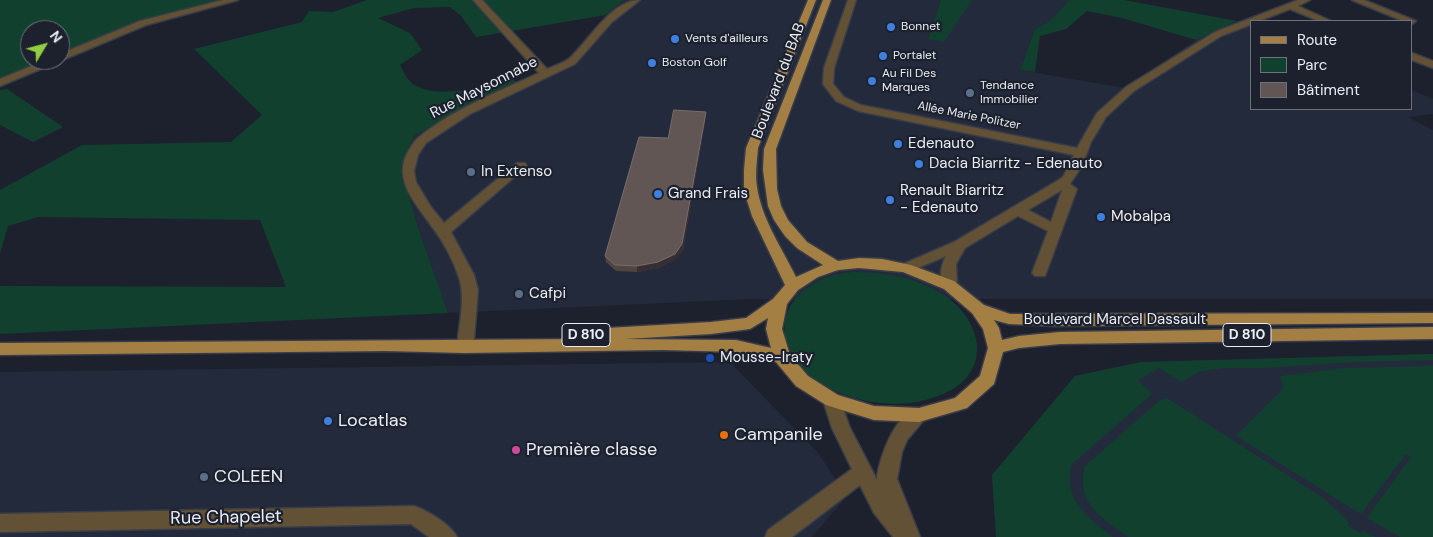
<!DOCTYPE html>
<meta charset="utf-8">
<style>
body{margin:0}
#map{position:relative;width:1433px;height:537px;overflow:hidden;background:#1c212d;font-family:"DM Sans",sans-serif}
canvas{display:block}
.legend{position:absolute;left:1250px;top:20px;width:162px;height:90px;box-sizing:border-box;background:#1c212d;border:1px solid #6e727d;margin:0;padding:6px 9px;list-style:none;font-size:15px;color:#e8ecf4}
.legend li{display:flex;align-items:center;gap:10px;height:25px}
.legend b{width:25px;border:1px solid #6e727d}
.north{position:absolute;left:20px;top:20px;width:50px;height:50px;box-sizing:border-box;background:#1c212d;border:1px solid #6e727d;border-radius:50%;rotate:53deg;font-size:14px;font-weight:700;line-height:20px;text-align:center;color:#e8ecf4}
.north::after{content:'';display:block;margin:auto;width:18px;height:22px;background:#92cd3f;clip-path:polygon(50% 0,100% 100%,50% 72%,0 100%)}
</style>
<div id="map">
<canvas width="1433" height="537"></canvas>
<ul class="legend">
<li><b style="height:6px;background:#a47f44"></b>Route</li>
<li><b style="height:14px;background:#11402e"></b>Parc</li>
<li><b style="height:14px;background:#625655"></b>Bâtiment</li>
</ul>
<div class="north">N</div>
</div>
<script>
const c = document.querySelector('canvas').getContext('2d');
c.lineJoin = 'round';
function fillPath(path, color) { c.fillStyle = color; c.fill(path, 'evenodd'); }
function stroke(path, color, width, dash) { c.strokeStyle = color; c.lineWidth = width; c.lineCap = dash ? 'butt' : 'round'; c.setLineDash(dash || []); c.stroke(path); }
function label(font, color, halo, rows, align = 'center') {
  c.font = font + ' "DM Sans",sans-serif'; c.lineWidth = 4.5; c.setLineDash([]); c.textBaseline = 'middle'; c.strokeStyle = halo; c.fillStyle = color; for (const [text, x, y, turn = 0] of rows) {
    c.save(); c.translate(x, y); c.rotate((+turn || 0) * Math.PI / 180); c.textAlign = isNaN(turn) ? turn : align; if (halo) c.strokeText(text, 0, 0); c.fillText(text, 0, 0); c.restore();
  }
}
fillPath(new Path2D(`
 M624 0H941L928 39 972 0H1069L1050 21 1035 29 1020 70 1125 88 1196 40 1237 21 1252 24V109H1412V90L1433 99V114L1408 117 1433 130V299H751L448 313 418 227 401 167 414 136 464 108 517 82 562 64 606 15Z
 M1433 354V537H996L992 475 1075 376 1141 362Z
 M730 362 818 453 847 496 812 537H0V372Z`), '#232a3c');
fillPath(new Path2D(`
 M0 0H234L143 23 60 58V30H30V60H55L0 83Z
 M367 0H624L606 15 476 37 461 16 450 7 414 8 378 18 410 33 422 50 400 65C402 69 404 74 407 78 427 104 485 86 511 79L517 82 464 108 414 136 401 167 418 227 448 313 0 334V286L286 287 260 220 38 217 8 226 0 254V190L82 145 231 142 262 115 194 49 302 22 309 11 333 12Z
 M941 0H972L944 42 928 39Z
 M1069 0H1124L1237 21 1196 40 1122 18 1087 11 1066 29 1040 36 1035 72 1020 70 1035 29 1050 21Z
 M7 89 63 127 33 142 0 125V90Z
 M855 272C886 273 915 277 942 294 983 319 994 373 943 394 908 409 868 406 833 390 779 365 762 305 825 278 834 274 845 273 855 272Z
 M1433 354V360L1353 362 1264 368H1225L1201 371 1181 382 1159 368 1138 380 1152 394 1072 464C1061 498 1089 519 1113 537H996L992 475 1075 376 1141 362Z
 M1433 366V537H1400L1367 518 1411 457 1406 454 1361 514 1236 436 1282 390 1283 384 1279 376 1345 368Z
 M1167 398 1323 498 1349 522 1347 525 1360 533 1363 531 1376 537H1128C1101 517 1077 505 1084 467L1160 400Z`), '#11402e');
const minor = new Path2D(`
 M223 0H238L146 25 0 86V79L46 60H60V54L140 21Z
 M473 0H482L547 69C554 66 563 63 569 59 589 41 611 0 640 0L612 22 575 64 470 114 426 143 418 155 414 171 416 182 431 207 444 223 517 163H525L527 166 451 232 474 275 478 290 474 339 472 343 466 345 460 343 458 339C460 318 466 295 458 275 453 260 444 243 435 231 419 207 390 180 409 150 412 146 414 141 418 138 451 110 500 91 539 73Z
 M848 0H856L834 68 833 84 844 97 861 105 1077 148 1097 113 1126 87 1215 32 1298 0H1310L1298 6 1331 21H1319L1290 9 1259 21H1252V24L1221 36 1134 91 1106 117 1091 142 1082 166 1070 184 1077 189 1045 276H1035L1032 273 1048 231 1018 216 965 248 956 264 957 285 954 289H944C938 280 941 265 946 256L906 273 901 271 899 268 901 265 954 242 1057 181 1063 177 1074 155 858 111 836 101 823 84 824 68ZM1062 190 1051 222 1028 210Z
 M1352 0H1364L1416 21 1412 24V21H1403Z
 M1412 53 1433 61V68L1412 60Z
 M832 393 838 395 850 428 877 480C878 459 899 401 926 410L928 415 907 440 902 452 897 479 920 537H893L874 513 860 485 792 537H765L768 530 852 469 832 428 823 400 826 395Z
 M414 506C428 511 450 524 457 537H429L411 524 0 532V514Z`);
const major = new Path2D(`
 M808 0H816L758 148C757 161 755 174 757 187 762 220 782 248 796 277L823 265 797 248 785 236 774 220 768 206 763 170 764 149 823 0H831L776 149 777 189 781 206 788 220 807 242 838 261 859 258 882 259 911 265 954 281 984 305 1010 314 1433 313V323L1056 326 1009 324 994 320 999 328 1002 340 1019 336 1060 332 1433 327V339L1060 344 1019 348 1003 352 994 384 967 408 919 422 874 420 826 405 796 386 776 362 736 352 663 350 464 353 386 351 0 355V343L585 339 582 335 584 331 590 329 711 322 746 318 773 299 785 285 752 216 744 191V170L746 148ZM859 268 903 272 944 289 972 313 983 329 988 348 980 376 955 398 919 408 874 406 838 395 808 376 790 355 782 329 787 304 798 290 818 277 838 270ZM768 318 766 329 771 348 736 340 625 339 711 334 750 329Z`);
stroke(minor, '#393d49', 3);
stroke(major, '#393d49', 3);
fillPath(minor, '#635135');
fillPath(major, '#a47f44');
fillPath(new Path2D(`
 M706 116 683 250 675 259 659 268 637 272 616 271 606 262 605 256Z`), '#524441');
fillPath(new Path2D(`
 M706 112V116L683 250 675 259 659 268 637 272V266Z`), '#362e31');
const building = new Path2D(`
 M674 110 706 112 682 244 675 254 658 262 637 266 615 265 605 256 639 137 668 138Z`);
fillPath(building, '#625655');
stroke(building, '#776d6e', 1);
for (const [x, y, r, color] of [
 [891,27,5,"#3f7fe0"],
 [675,39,5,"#3f7fe0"],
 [883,56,5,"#3f7fe0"],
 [652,63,5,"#3f7fe0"],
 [872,81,5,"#3f7fe0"],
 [970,93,5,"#5c6f8a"],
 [898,144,5,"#3f7fe0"],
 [919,164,5,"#3f7fe0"],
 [471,172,5,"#5c6f8a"],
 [658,194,5,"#3f7fe0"],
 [890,200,5,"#3f7fe0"],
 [1101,217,5,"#3f7fe0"],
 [519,294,5,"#5c6f8a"],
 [710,358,5,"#1a4fb4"],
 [328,421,5,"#3f7fe0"],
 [724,435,5,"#e8710a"],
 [516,450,5,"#d1479c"],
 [204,477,5,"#5c6f8a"]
]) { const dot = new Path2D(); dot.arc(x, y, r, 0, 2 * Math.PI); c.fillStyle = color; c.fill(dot); stroke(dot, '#1c212d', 2); }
label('12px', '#e8ecf4', '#1c212d', [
 ["Bonnet",901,27],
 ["Vents d'ailleurs",685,39],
 ["Portalet",893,56],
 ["Boston Golf",662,63],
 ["Au Fil Des",882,74],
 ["Marques",882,88],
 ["Tendance",980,86],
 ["Immobilier",980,100]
], 'left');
label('12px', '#e8ecf4', '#1c212d', [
 ["Allée Marie Politzer",969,116,11]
]);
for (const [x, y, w] of [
 [586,335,48],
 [1247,335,48]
]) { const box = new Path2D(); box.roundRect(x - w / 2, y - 11.5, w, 23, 4); c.fillStyle = '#1c212d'; c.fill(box); stroke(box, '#e8ecf4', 1); }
label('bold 14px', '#e8ecf4', null, [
 ["D 810",586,335],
 ["D 810",1247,335]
]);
label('15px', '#e8ecf4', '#1c212d', [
 ["Boulevard du BAB",779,81,-69],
 ["Rue Maysonnabe",484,88,-27],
 ["Boulevard Marcel Dassault",1115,320]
]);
label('15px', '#e8ecf4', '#1c212d', [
 ["Edenauto",908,144],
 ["Dacia Biarritz - Edenauto",929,164],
 ["In Extenso",481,172],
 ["Renault Biarritz",900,191],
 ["- Edenauto",900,208],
 ["Grand Frais",668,194],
 ["Mobalpa",1111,217],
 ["Cafpi",529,294],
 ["Mousse-Iraty",720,358]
], 'left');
label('18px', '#e8ecf4', '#1c212d', [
 ["Locatlas",338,421],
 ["Campanile",734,435],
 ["Première classe",526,450],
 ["COLEEN",214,477]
], 'left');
label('18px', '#e8ecf4', '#1c212d', [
 ["Rue Chapelet",226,518,-1]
]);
</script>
